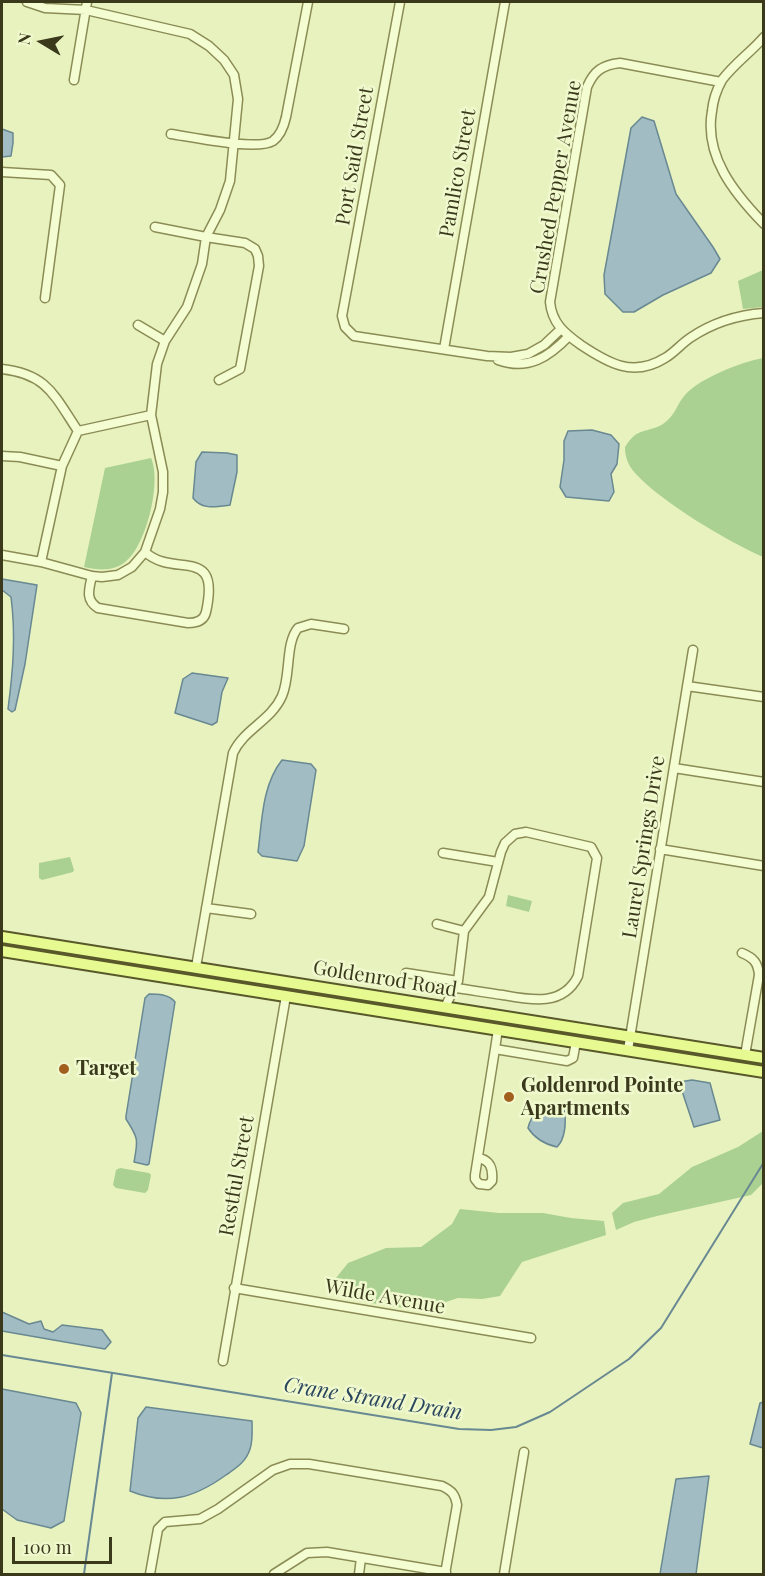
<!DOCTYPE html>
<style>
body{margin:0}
#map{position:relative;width:765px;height:1576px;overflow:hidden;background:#e8f2be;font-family:"Playfair Display",serif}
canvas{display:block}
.frame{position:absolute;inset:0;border:3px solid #3a391b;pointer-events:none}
.north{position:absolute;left:12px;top:12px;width:60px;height:60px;-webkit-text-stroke:4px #f0f9ce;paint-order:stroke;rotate:280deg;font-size:16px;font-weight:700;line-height:24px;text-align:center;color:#3a391b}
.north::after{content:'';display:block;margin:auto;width:21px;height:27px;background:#3a391b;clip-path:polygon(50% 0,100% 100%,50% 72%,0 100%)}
.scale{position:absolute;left:12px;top:1537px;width:100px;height:27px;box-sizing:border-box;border:3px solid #3a391b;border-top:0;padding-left:8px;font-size:18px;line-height:21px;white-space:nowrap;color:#3a391b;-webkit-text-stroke:4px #f0f9ce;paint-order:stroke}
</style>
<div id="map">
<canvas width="765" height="1576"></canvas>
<div class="frame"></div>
<div class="north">N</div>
<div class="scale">100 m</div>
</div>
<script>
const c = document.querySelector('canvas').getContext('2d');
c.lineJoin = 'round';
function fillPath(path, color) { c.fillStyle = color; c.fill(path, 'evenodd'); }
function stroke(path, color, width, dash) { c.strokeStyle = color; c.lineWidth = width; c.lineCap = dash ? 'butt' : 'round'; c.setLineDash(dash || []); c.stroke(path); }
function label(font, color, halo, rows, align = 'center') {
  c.font = font + ' "Playfair Display",serif'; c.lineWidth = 5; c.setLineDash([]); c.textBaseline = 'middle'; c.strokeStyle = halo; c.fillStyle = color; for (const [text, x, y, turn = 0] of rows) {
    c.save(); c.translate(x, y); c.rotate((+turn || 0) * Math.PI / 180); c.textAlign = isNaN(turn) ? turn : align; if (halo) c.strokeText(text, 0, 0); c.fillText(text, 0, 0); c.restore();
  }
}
fillPath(new Path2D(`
 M763 270V307L743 309 738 281Z
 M763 358H764L763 557C727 541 661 502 635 473 628 465 625 457 625 447 638 426 646 434 663 424 676 415 676 405 685 395 700 378 741 362 763 358Z
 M151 458C162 482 146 547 125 562 113 572 98 570 84 567L105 468Z
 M70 857 74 870 73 872 42 880 39 878V863Z
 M508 895 532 901 529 912 506 906Z
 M763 1131V1183L751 1195 657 1216 634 1222 616 1230 612 1213 623 1203 659 1194 692 1167 738 1147Z
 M120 1168 149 1173 151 1175 148 1190 145 1193 116 1188 113 1185 116 1170Z
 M460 1209 499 1213H543L571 1218 604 1221 606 1235 522 1262 500 1296 482 1299 458 1298 443 1303 411 1309 358 1301 336 1278 348 1263 386 1248 421 1247 452 1224Z`), '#aad191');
const water = new Path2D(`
 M642 117 654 121 676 194 713 247 720 259 711 273 663 295 634 312H623L605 294 604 275 631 128Z
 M2 129 13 133V143L11 156 2 157Z
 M592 430 611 435 619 444 617 464 611 474 614 492 609 501 566 497 560 487 564 460V441L568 431Z
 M202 452 227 453 237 455V472L230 505C216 507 202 510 193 498L196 462Z
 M2 579 37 585 25 664 15 710 12 712 8 709C13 671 16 635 11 597L2 590Z
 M192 673 228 678 222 692 217 722 212 725 175 713 183 679Z
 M282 760 311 764 316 770 304 846 297 861 262 856 258 852C262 821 262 785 282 760Z
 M149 994C157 994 169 994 175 1002L149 1164 147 1165 134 1162C138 1140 139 1139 126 1119V1116L145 998Z
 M692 1080 710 1083 720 1120 694 1127 679 1082Z
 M556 1103 564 1105C566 1119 567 1137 557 1147 544 1144 535 1139 528 1128 531 1114 542 1105 556 1103Z
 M2 1312 29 1324 41 1321 44 1329 53 1332 62 1325 102 1330 111 1342 105 1349 2 1331Z
 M2 1389 76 1403 81 1413 64 1521 51 1528 17 1520 2 1509Z
 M763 1402H764L763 1448 750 1444 760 1403Z
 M146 1407 252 1421C252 1429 253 1441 250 1449 246 1462 236 1468 226 1475 194 1498 167 1506 130 1491L138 1418Z
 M709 1476 696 1574H660L676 1479Z`);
fillPath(water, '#a2bcc3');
stroke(water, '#688892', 1.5);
stroke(new Path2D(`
 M2 1355 459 1429 491 1430 516 1427 550 1412 629 1359 661 1328 764 1162
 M84 1574 112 1373`), '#688892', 2);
const minor = new Path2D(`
 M400 2 342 316 345 327 354 336 487 356 511 357 528 354 544 345 561 329
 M764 37C751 52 734 64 722 80 717 89 713 101 712 111 704 156 734 193 764 224
 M74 80 87 2
 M721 82 620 63C602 65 594 71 587 87L550 302C552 323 564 333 581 345 608 363 633 378 665 358 674 353 681 344 690 338 712 323 737 315 764 313
 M171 134C191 137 258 151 273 141 281 135 284 126 286 117L308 2
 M2 172 51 175 60 185 45 298
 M155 227 206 237 245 243 255 249 258 256 259 266 240 369 219 380
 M138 325 165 341
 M444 349 505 2
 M498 360C528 371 549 357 569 336
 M2 369C47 374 54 395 78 431
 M2 456 20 457 62 466
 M2 555 41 562 92 576 102 577 118 575 132 567 145 552 160 509 163 492V472L151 415 157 364 165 341 187 307 202 264 206 237 220 210 230 181 238 99 234 75 224 60 209 46 190 34 86 10 45 8 27 2
 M41 562 62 466 78 431 151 415
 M92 576C89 589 85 600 98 608L188 623C196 623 204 621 206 612 221 544 175 579 145 552
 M687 686 764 697
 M674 768 764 782
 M660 849 764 866
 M443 853 498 862
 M206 908 251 914
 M437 924 464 931
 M742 953C754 958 758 963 759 975L745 1055
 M196 967 233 753C244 729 271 721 282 696 291 676 285 643 298 628L311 624 344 629
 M406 973 458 981
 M445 1007 458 981 464 931 489 897 501 852 505 843 515 834 526 832 591 847 597 858 578 976C563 1007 530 1000 503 995 487 993 471 990 456 988
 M498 1029 495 1049 567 1061 573 1058 576 1042
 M628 1050 693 650
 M478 1158C491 1160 493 1169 492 1181L488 1185 479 1184 475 1179V1175L495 1049
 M234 1288 531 1338
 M223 1361 286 996
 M150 1574 158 1529 165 1522 200 1519 218 1509 273 1470 290 1464H309L442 1486C452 1491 455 1494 457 1505L445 1574
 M274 1574 307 1553 327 1552 446 1572
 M359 1574 361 1558
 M504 1574 524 1452`);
const major = new Path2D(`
 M2 937 764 1058
 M2 951 764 1072`);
stroke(minor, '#8b8c55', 11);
stroke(major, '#59582a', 14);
stroke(minor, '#f4fcd2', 8);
stroke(major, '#e7fa91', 10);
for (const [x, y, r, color] of [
 [64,1069,6,"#a25f1e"],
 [509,1097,6,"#a25f1e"]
]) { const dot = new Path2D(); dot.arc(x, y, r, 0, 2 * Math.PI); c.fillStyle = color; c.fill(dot); stroke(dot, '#f0f9ce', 2); }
label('20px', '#3a391b', '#f0f9ce', [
 ["Port Said Street",355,156,-80],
 ["Pamlico Street",458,173,-80],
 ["Crushed Pepper Avenue",556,187,-80],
 ["Laurel Springs Drive",644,847,-81],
 ["Goldenrod Road",385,979,9],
 ["Restful Street",237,1176,-80],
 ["Wilde Avenue",385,1297,10]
]);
label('bold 20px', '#3a391b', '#f0f9ce', [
 ["Target",76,1069],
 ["Goldenrod Pointe",521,1086],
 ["Apartments",521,1109]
], 'left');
label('italic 21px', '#28455c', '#f0f9ce', [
 ["Crane Strand Drain",373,1399,9]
]);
</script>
